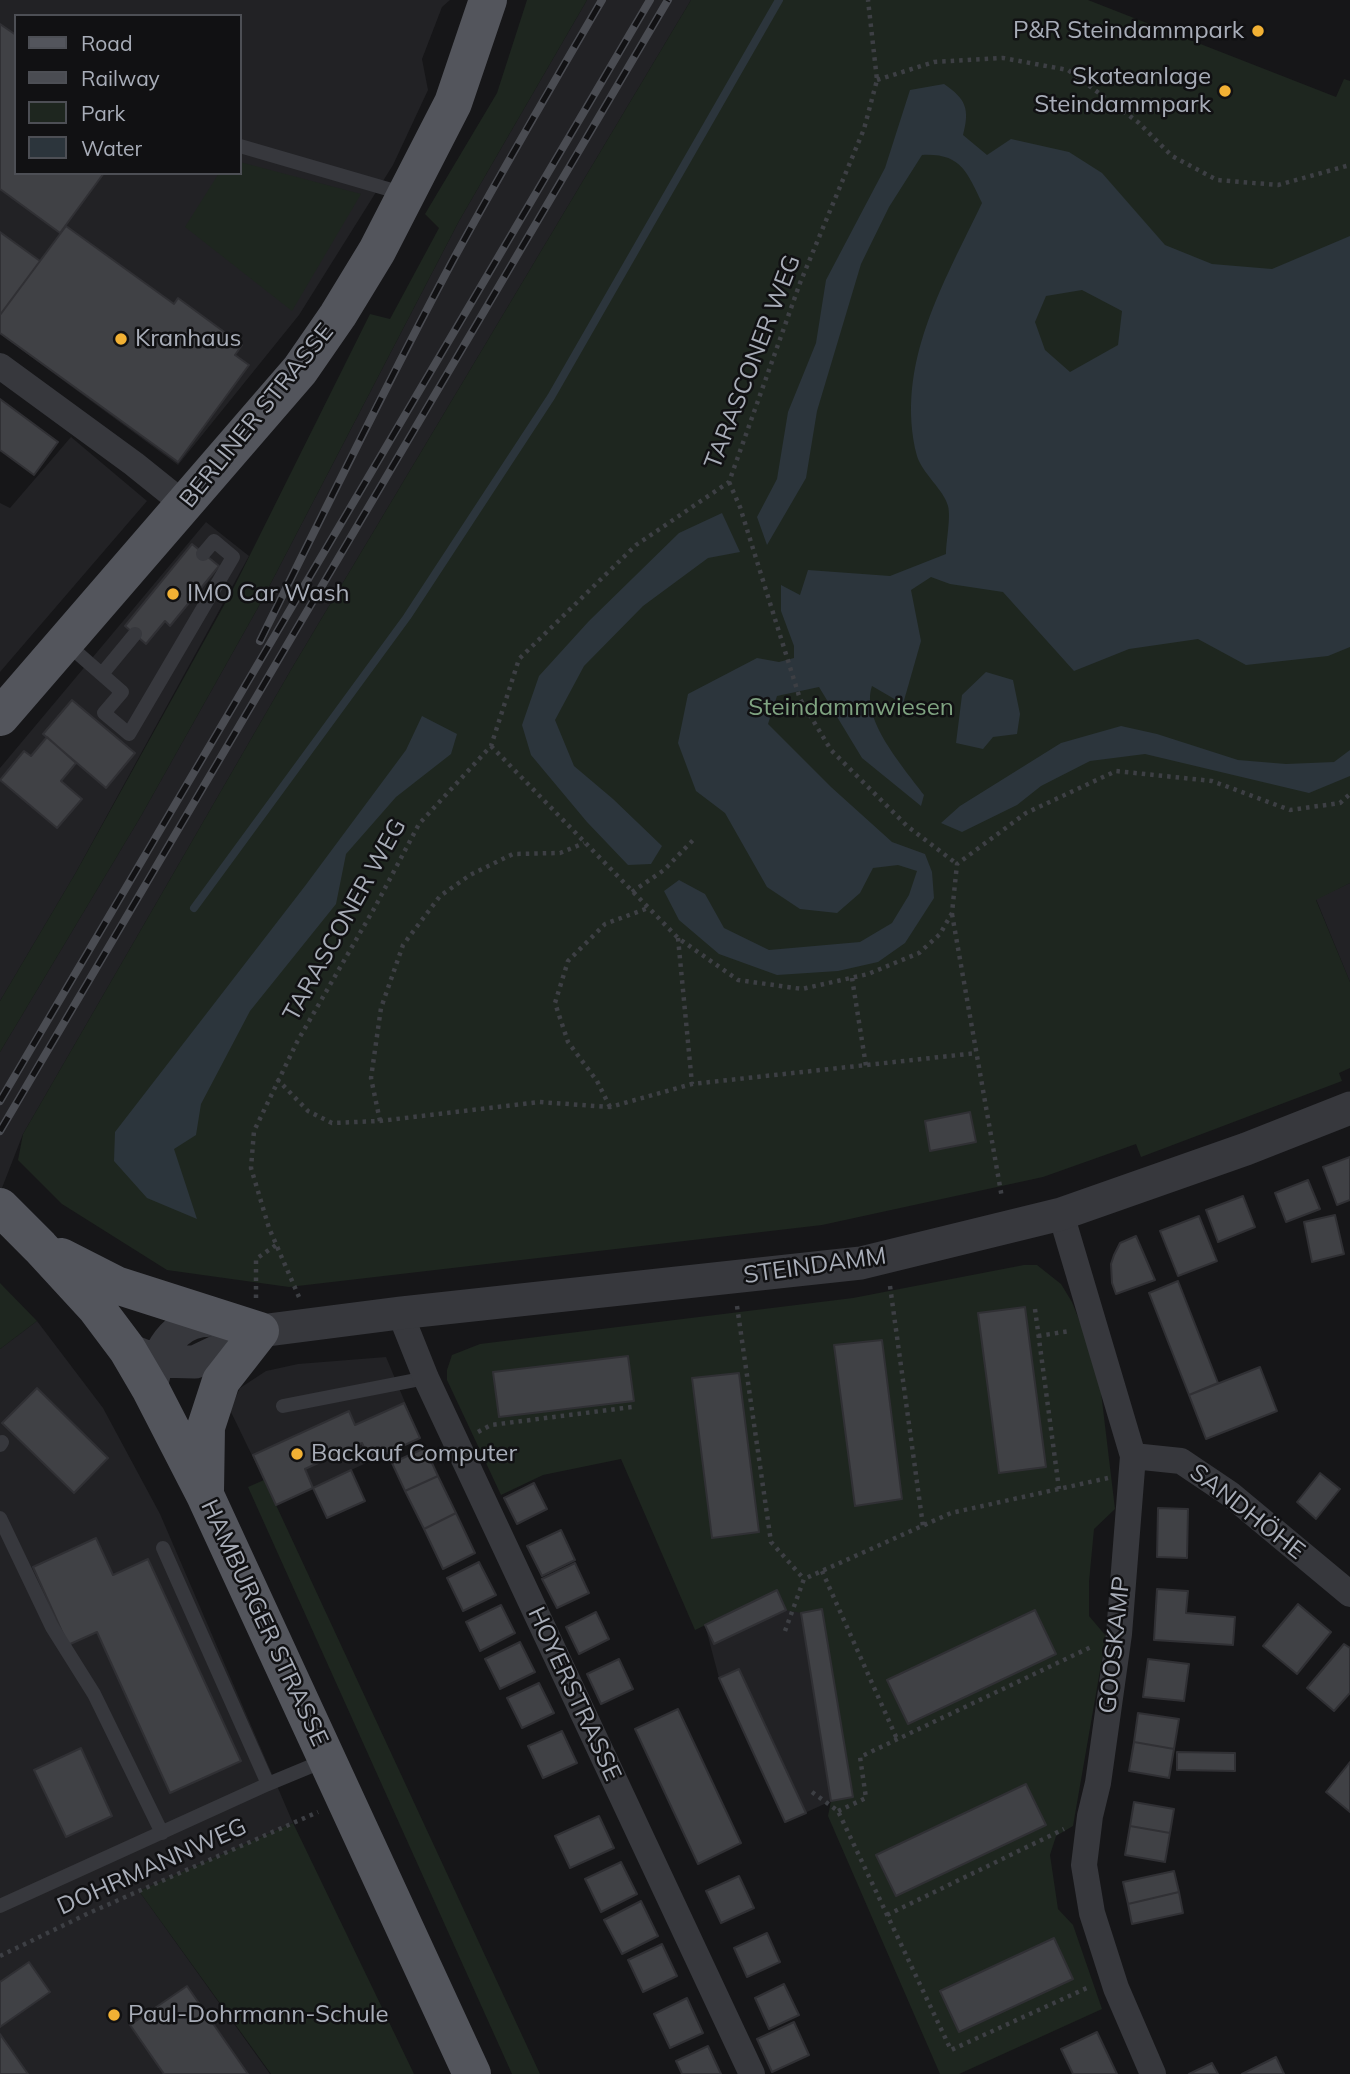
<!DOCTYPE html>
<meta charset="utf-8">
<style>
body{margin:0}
#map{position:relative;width:1350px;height:2074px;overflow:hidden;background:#161618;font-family:Mulish,sans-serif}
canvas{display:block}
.legend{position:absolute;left:14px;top:14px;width:228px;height:161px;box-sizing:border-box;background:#111113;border:2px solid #4d4f55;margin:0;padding:9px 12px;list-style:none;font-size:21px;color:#a8adb8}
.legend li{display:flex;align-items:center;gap:14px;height:35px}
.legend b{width:35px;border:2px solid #4d4f55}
</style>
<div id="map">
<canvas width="1350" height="2074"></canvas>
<ul class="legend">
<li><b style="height:9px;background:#53555c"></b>Road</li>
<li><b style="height:9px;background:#4a4c52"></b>Railway</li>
<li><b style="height:19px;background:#1e261f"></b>Park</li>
<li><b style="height:19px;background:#2c353c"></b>Water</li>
</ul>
</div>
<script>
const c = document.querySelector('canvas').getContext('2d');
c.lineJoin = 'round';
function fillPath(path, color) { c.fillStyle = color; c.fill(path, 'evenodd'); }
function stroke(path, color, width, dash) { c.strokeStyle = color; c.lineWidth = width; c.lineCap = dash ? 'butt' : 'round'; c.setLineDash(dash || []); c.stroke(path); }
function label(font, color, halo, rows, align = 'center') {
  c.font = font + ' Mulish,sans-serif'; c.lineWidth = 5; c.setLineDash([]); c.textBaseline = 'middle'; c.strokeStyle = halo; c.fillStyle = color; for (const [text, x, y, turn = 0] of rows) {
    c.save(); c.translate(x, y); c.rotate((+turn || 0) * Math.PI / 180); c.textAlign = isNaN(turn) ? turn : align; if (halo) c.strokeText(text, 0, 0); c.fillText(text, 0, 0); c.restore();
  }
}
fillPath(new Path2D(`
 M0 0H450L442 7 422 59 428 90 393 165 299 315 178 465 0 334ZM16 16H240V173H16Z
 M587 0H691L292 668 23 1134 0 1193V1052L141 816 260 604 459 221Z
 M71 437 147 501 0 672V503L10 508Z
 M206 522 249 556 75 874 0 1001V768Z
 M1350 883V982L1316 899Z
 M37 1321 103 1408 160 1514 293 1823 139 1891 270 2074H0V1349Z
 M386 1357 420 1438 276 1505 230 1410 240 1388 266 1371 298 1364Z
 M777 1590 822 1609 853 1797 831 1801 785 1822 719 1678 705 1625Z`), '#222225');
fillPath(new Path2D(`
 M527 0H587L459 221 260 604 141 816 0 1052V1001L75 874 233 589 370 314 390 319 439 228 425 214 497 93Z
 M691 0H1088L1336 97 1344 79 1350 81V883L1316 900 1350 982V1068L1339 1073 1342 1081 1141 1157 1136 1144 1043 1177 822 1225 289 1287 167 1270 62 1204 18 1160 23 1134 292 668Z
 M240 162 361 194 292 311 185 227 219 173H240Z
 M1024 1265H1037L1061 1284 1072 1302 1098 1367 1115 1509 1094 1529 1089 1582V1616L1106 1636 1073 1826 1056 1836 1050 1855 1058 1909 1073 1925 1102 2009 959 2074H940L828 1816 831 1801 853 1797 822 1610 801 1613 786 1610 777 1591 695 1630 621 1459 543 1475 501 1495 447 1380V1370L452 1355 480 1344 853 1298Z
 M0 1283 37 1321 0 1349Z
 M264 1480 276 1505 540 2074H512L248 1487Z
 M293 1823 414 2074H271L139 1891Z`), '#1e261f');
fillPath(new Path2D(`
 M944 84C966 99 970 109 963 135L987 155 1011 139 1069 152 1102 173 1165 245 1212 264 1272 269 1350 236V647L1328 656 1246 665 1198 639 1129 649 1074 671 1003 592 950 584 931 577 911 590 921 641 903 704 872 686C860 719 905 769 924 795L921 806 862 758 819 687 777 696 768 724 831 787 892 842 925 854 932 872 934 898 905 943 878 962 838 971 777 975 719 954 679 920 664 891 679 880 705 894 724 928 769 950 860 942 892 923 909 895 917 871 898 865 873 868 860 893 837 913 800 909 767 887 725 813 696 791 678 743 688 694 757 658 779 662 794 658V646L781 611V585L800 595 808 570 890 576 946 554C946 541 951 518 948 506 944 490 922 473 917 456 894 365 944 283 982 203 967 172 961 153 922 155L889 207 861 264 817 411 806 478 767 545 757 517 777 479 788 412 816 343 826 280 885 168 910 90ZM1082 290 1122 311 1118 345 1070 372 1045 350 1035 322 1046 296Z
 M722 513 740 552 708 558 643 606 584 666 555 720 574 766 613 799 662 846 651 864 628 865 587 822 531 755 522 725 539 676 589 621 679 533Z
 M986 672 1013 680 1020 714 1017 734 993 737 983 749 956 743 962 695Z
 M422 716 457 734 451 754 396 797 346 854 336 904 250 1011 201 1104 196 1135 174 1149 197 1219 147 1198 114 1161 115 1132 305 886 406 750Z
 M1121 726 1157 734 1238 760 1286 764 1334 762 1350 750V776L1309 793 1145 754 1090 761 1041 786 1017 805 962 832 941 823 960 806 1061 743Z`), '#2c353c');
stroke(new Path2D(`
 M194 908 407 617 551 397 779 0`), '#2c353c', 8);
const building = new Path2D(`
 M0 24 16 35V173H104L60 233 0 189Z
 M66 226 174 304 178 298 242 345 235 355 249 365 178 462 0 333V315Z
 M0 232 40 261 0 315Z
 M0 399 58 442 34 475 0 450Z
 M192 544 219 566 170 626 165 621 146 644 125 626Z
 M72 700 135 753 106 788 43 734Z
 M47 737 76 763 61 781 82 799 57 828 0 780 24 751 31 756Z
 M970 1112 976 1142 930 1151 925 1121Z
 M1350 1157V1200L1337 1205 1323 1167Z
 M1308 1180 1320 1209 1286 1222 1275 1193Z
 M1243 1196 1255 1227 1218 1242 1206 1210Z
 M1335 1215 1344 1254 1312 1262 1304 1222Z
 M1199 1216 1217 1261 1178 1276 1160 1231Z
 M1136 1236 1155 1280 1116 1294 1112 1283 1111 1264 1114 1255 1120 1243Z
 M1178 1281 1218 1383 1189 1395 1149 1293Z
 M1025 1307 1046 1467 999 1473 978 1313Z
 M882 1340 902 1499 855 1506 834 1345Z
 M628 1356 634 1401 499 1417 493 1372Z
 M1260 1367 1277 1411 1206 1439 1189 1395Z
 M739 1373 759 1532 712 1538 692 1378Z
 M37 1388 108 1458 74 1493 2 1423Z
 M404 1403 420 1438 370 1461 362 1443 305 1469 313 1488 276 1505 253 1455 349 1411 355 1425Z
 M425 1448 438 1476 405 1491 392 1463Z
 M351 1470 365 1501 327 1518 313 1488Z
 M1320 1473 1340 1489 1316 1519 1297 1502Z
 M438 1476 456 1513 424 1529 405 1491Z
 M534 1483 547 1509 517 1524 504 1498Z
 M1158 1508 1188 1509 1187 1558 1157 1557Z
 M456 1513 475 1553 443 1569 424 1529Z
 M561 1530 575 1560 542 1576 527 1546Z
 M96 1538 113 1575 148 1559 241 1761 170 1793 97 1632 68 1645 33 1567Z
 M479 1562 496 1595 463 1611 447 1578Z
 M575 1563 589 1593 557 1608 542 1579Z
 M1157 1589 1188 1591 1186 1613 1235 1617 1233 1645 1154 1640Z
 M777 1590 786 1610 714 1644 705 1625Z
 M1298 1604 1331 1632 1297 1674 1263 1646Z
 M501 1605 515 1633 480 1651 466 1622Z
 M822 1609 853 1797 831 1801 801 1613Z
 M1035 1610 1056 1654 908 1724 887 1680Z
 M596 1612 609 1639 579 1654 566 1627Z
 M520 1642 535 1672 500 1689 485 1659Z
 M1344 1644 1350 1648V1693L1334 1711 1307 1688Z
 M619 1659 633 1689 601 1704 587 1674Z
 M1148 1659 1189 1664 1184 1701 1143 1697Z
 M739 1669 806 1813 785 1822 719 1678Z
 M539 1683 554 1713 522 1728 507 1698Z
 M678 1709 741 1843 698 1864 635 1729Z
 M1138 1713 1179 1719 1174 1749 1134 1742Z
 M562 1731 577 1763 543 1778 528 1746Z
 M1134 1742 1174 1749 1169 1778 1129 1771Z
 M81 1748 112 1816 66 1837 34 1770Z
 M1177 1752 1235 1753V1771L1177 1770Z
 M1350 1762V1812L1326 1792Z
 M1026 1784 1046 1825 896 1896 876 1855Z
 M1134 1802 1174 1809 1170 1833 1130 1826Z
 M599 1816 614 1848 570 1868 555 1836Z
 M1130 1826 1170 1833 1165 1862 1125 1855Z
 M621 1862 637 1894 601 1912 585 1879Z
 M1174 1871 1179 1892 1128 1904 1123 1882Z
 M739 1876 754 1908 721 1923 706 1891Z
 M1179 1892 1183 1913 1132 1924 1128 1904Z
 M641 1901 658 1936 622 1954 604 1920Z
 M767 1933 780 1962 747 1977 734 1948Z
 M1054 1938 1073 1979 959 2032 940 1991Z
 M662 1944 677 1976 643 1992 628 1960Z
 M29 1962 50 1992 0 2027V1982Z
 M784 1984 799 2015 769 2029 755 1998Z
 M187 1986 248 2074H164L130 2025Z
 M687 1998 703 2033 670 2048 654 2014Z
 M794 2022 809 2055 772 2072 757 2039Z
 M1097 2032 1117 2074H1073L1061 2049Z
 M0 2034 28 2074H0Z
 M708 2046 721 2074H682L676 2061Z
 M1276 2057 1284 2074H1242Z
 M1212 2063 1218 2074H1189Z`);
fillPath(building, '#404145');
stroke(building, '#303034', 2);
stroke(new Path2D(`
 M877 80 934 62 1003 58 1068 70 1139 123 1172 156 1217 180 1278 185 1350 165
 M729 482 740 507 800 699 831 750 907 826 957 864
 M491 746 678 938 738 980 802 989 868 974 919 953 940 934 952 913 957 864 1026 813 1116 771 1212 781 1290 810 1340 803 1350 794
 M632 892 664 870 696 837
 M952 914 1002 1198
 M678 938 692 1084
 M852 978 866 1066
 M277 1079 308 1111 332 1123 380 1121 539 1102 610 1107 692 1084 977 1053
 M610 1107 597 1081 568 1042 555 1003 568 961 605 924 648 908
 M380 1121 371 1078 381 1008 403 945 440 896 470 875 513 854 560 853 584 843
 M890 1286 923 1526
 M299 1297 269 1228 251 1168 254 1131 297 1042 375 907 419 824 491 746 519 659 636 545 729 482 800 283 864 129 877 80 868 0
 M256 1298V1259L276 1245
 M737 1306 771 1542 804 1579
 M1035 1309 1059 1489
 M1038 1336 1070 1331
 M478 1432 491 1425 632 1407
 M822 1571 897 1739
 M785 1631 804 1579 951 1513 1108 1478
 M812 1792 838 1811 951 2050 1089 1987
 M838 1811 866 1798 860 1757 1091 1647
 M887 1915 1064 1829
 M0 1956 89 1913 318 1812`), '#3d3f44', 4.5, [3.5, 5]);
stroke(new Path2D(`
 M240 146 405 194
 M66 643 122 692 104 713 129 734 233 557 214 541 203 554
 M102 674 135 634
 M283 1406 426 1378
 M0 1445 2 1442
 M0 1518 52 1627 94 1694 162 1833
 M163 1548 268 1784
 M0 1906 268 1784 326 1760`), '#37383d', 14);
stroke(new Path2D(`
 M0 366 134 464 185 505
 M1061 1214 1133 1456 1119 1634 1098 1783 1090 1816 1084 1865 1092 1913 1116 1988 1153 2074
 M400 1313 426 1378 752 2074
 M1133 1456 1181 1461 1230 1494 1350 1594`), '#37383d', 26);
stroke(new Path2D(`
 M127 1349 157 1361 195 1362 260 1331 400 1313 861 1263 1061 1214 1246 1149 1350 1108
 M153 1379C160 1341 185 1311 227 1323`), '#37383d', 33);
stroke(new Path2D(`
 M0 717 300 370 338 315 377 251 453 103 488 0
 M0 1207 40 1247 97 1309 127 1349 151 1390 205 1495 472 2074
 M61 1257 116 1285 260 1331 221 1381 206 1427 205 1491`), '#53555c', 38);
const rail = new Path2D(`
 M260 641C323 514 385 387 452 262 500 174 551 87 602 0
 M0 1101 650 0
 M0 1131 668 0`);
stroke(rail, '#4a4c52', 8);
stroke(rail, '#111113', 5, [16]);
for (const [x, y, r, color] of [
 [1258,31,7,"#f2b134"],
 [1225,91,7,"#f2b134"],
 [121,339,7,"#f2b134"],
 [173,594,7,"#f2b134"],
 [297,1454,7,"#f2b134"],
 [114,2015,7,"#f2b134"]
]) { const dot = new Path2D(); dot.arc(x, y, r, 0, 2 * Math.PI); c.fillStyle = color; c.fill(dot); stroke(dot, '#111113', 2.5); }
label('24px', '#a8adb8', '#111113', [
 ["P&R Steindammpark",1244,31,"right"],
 ["Skateanlage",1211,77,"right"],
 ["Steindammpark",1211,105,"right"],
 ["Kranhaus",135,339],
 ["IMO Car Wash",187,594],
 ["Backauf Computer",311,1454],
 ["Paul-Dohrmann-Schule",128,2015]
], 'left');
label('24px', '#a8adb8', '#111113', [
 ["TARASCONER WEG",753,362,-69],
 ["BERLINER STRASSE",257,416,-51],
 ["TARASCONER WEG",345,920,-61],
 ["STEINDAMM",815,1266,-8],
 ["SANDHÖHE",1247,1512,38],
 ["HAMBURGER STRASSE",264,1623,65],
 ["GOOSKAMP",1115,1645,-84],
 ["HOYERSTRASSE",574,1694,65],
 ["DOHRMANNWEG",152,1867,-24]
]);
label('24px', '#7fa381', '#111113', [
 ["Steindammwiesen",851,708]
]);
</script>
